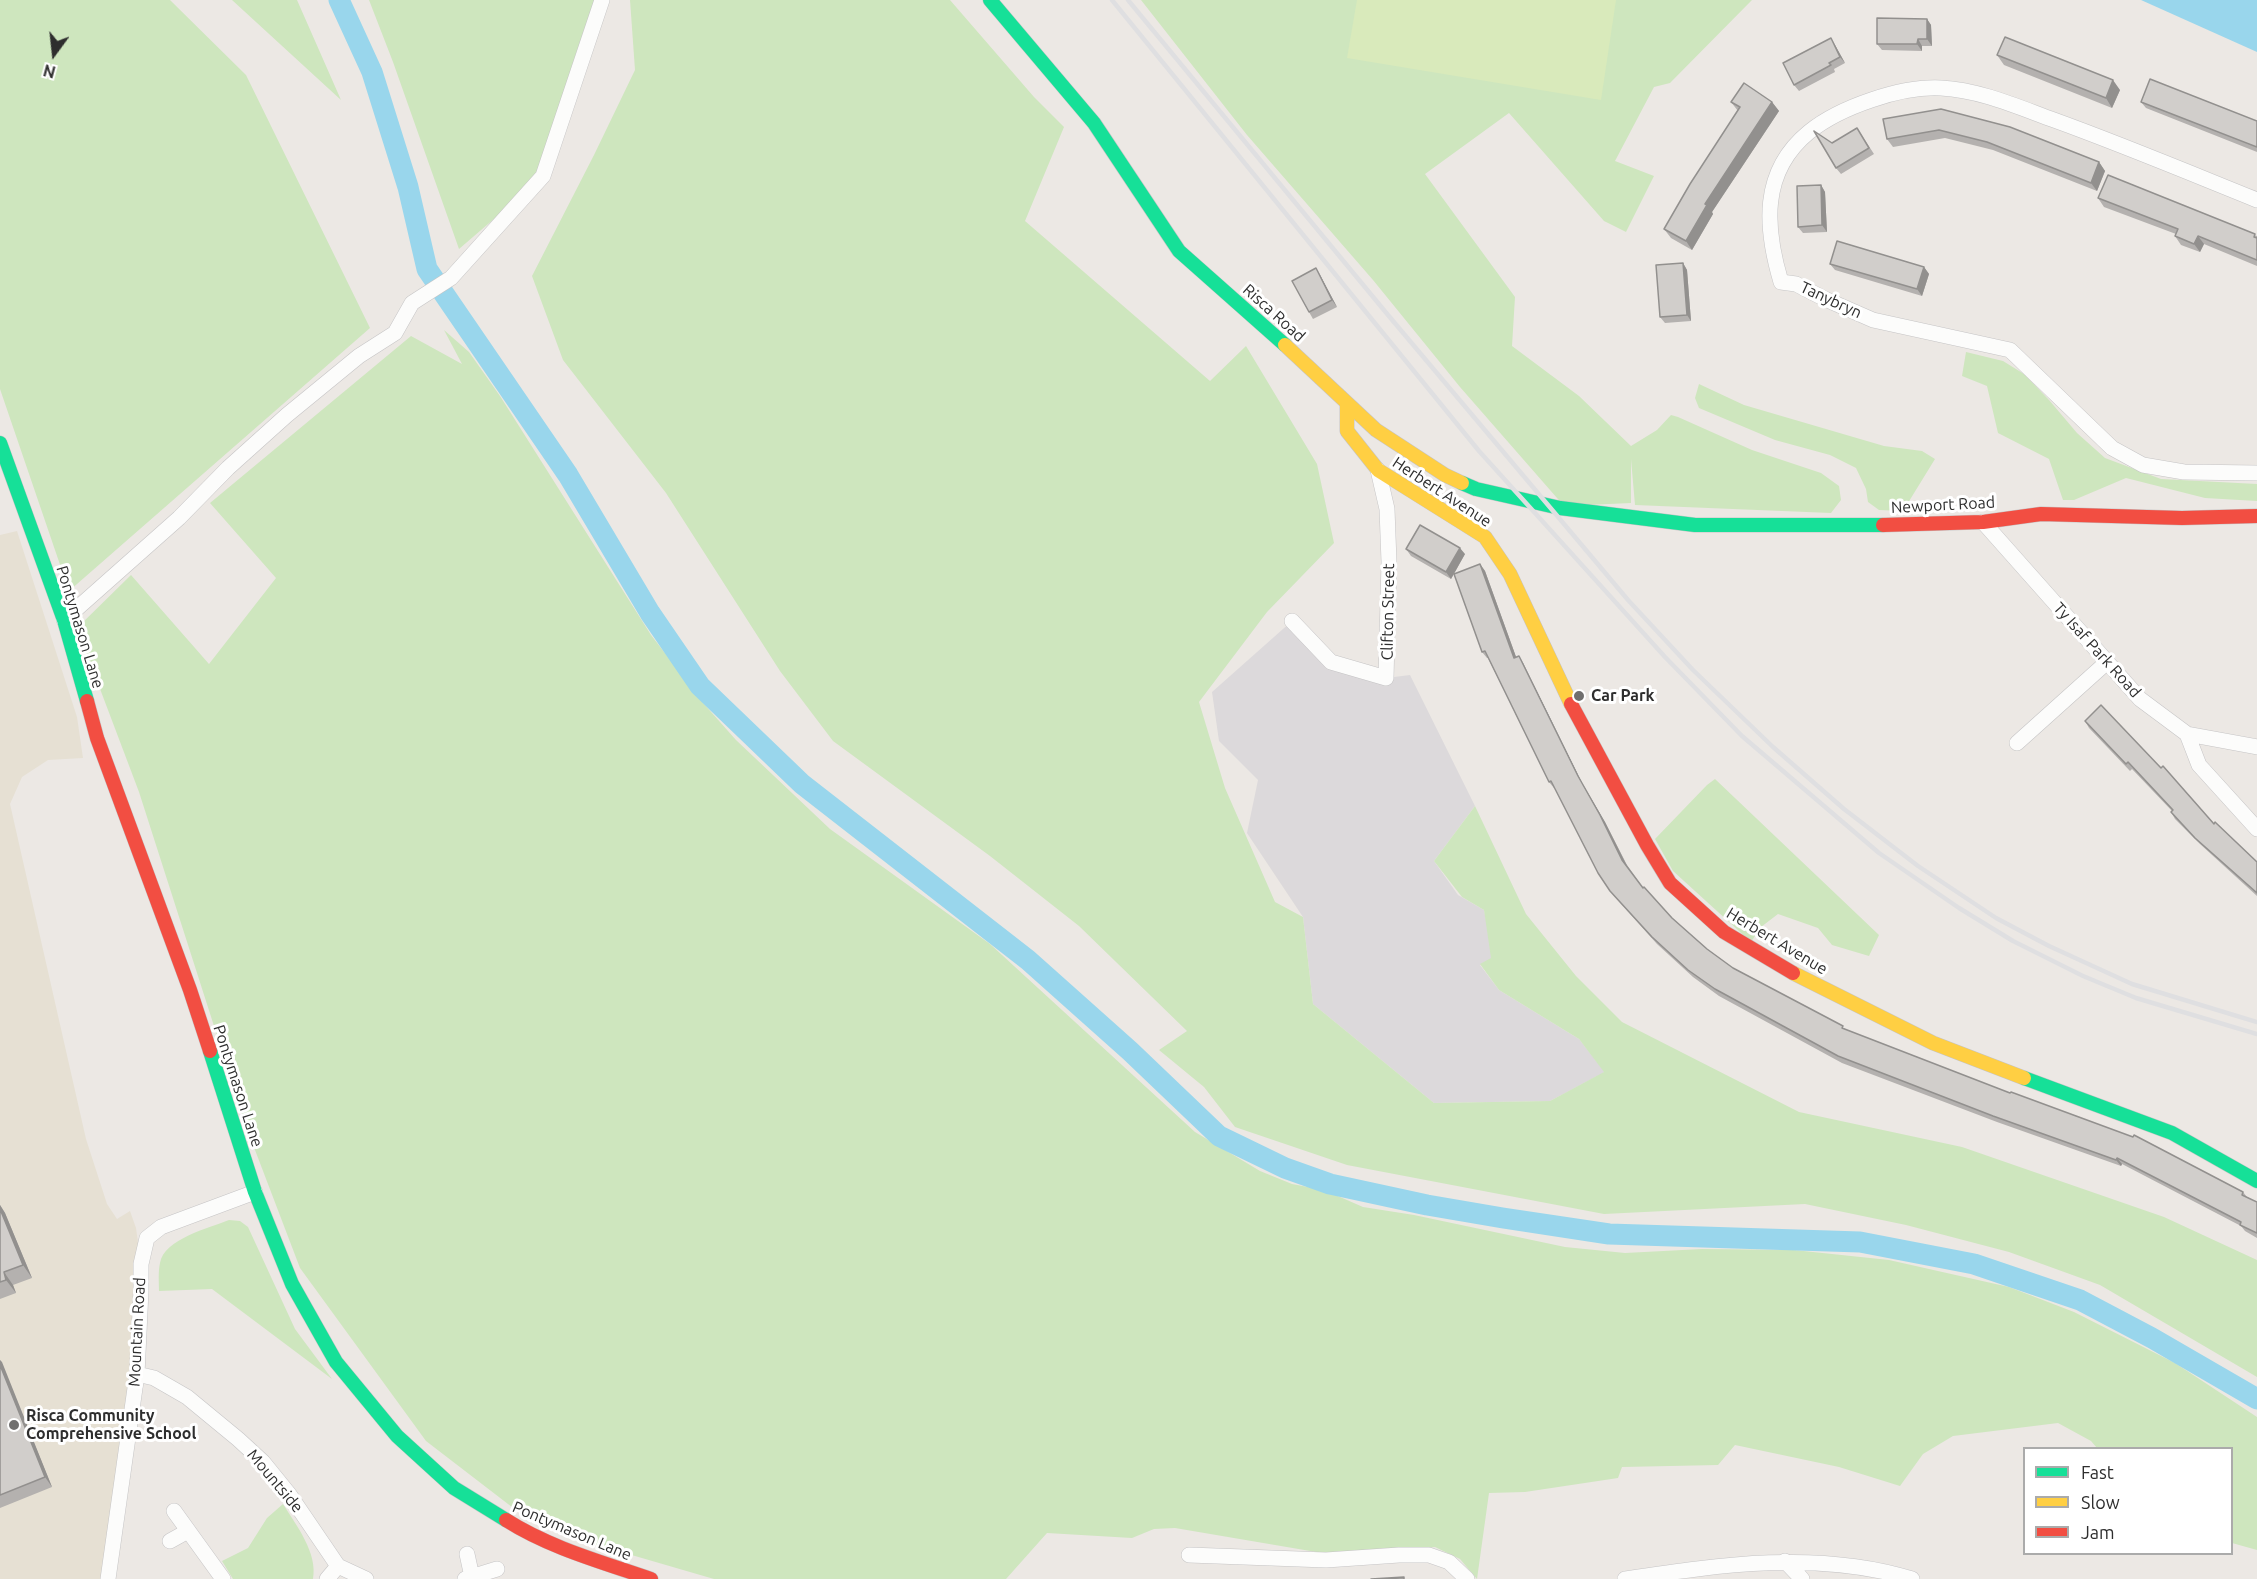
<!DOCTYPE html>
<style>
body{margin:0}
#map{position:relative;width:2257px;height:1579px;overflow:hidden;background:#ece8e4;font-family:Ubuntu,sans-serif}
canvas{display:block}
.legend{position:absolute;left:2023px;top:1447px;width:210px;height:108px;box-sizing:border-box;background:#fff;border:2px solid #ababab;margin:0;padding:8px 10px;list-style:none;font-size:18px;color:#2e2e2e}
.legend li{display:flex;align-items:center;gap:12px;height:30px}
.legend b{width:30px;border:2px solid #ababab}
.north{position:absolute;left:24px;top:24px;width:60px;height:60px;-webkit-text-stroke:4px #fff;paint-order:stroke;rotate:195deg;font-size:16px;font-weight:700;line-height:24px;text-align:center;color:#2e2e2e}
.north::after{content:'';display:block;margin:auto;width:21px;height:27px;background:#2e2e2e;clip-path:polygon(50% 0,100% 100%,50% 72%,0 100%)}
</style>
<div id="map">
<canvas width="2257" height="1579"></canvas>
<ul class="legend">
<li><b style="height:8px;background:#16e098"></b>Fast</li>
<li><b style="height:8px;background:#ffcf43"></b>Slow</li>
<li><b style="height:8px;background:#f24e42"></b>Jam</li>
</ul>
<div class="north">N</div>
</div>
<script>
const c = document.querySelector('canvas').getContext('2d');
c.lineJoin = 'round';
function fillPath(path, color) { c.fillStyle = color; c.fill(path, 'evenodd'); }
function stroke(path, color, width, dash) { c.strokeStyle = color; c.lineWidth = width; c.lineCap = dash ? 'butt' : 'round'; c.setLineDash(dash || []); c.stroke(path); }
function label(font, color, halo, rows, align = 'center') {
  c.font = font + ' Ubuntu,sans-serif'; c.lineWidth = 6; c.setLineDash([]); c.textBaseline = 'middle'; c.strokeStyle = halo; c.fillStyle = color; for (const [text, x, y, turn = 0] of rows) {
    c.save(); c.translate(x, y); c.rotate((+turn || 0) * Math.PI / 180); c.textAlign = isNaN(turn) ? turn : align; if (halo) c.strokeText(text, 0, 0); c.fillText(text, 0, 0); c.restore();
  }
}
fillPath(new Path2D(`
 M1292 621 1332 662 1386 678 1410 675 1475 806 1434 861 1458 895 1484 910 1494 957 1480 965 1499 990 1579 1039 1605 1072 1550 1101 1434 1103 1313 1004 1303 917 1247 833 1258 780 1219 741 1212 692Z`), '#dcd9db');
fillPath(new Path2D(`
 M17 531 77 717 83 758 48 760 22 777 10 804 86 1139 107 1204 117 1219 130 1211 136 1228 141 1264V1291L108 1579H0V535Z`), '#e6e0d3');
fillPath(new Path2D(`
 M0 0H170L246 75 370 328 69 591 0 389Z
 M232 0H297L341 100Z
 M369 0H602L545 175 459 249 393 62Z
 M630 0H950L1034 97 1064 127 1025 221 1210 381 1246 346 1317 464 1334 543 1267 612 1199 702 1225 788 1275 902 1303 917 1313 1004 1434 1103 1550 1101 1604 1072 1579 1039 1499 990 1480 964 1491 958 1484 910 1462 897 1434 861 1475 806 1526 914 1576 976 1622 1022 1799 1112 1962 1147 2164 1217 2257 1260V1377L2100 1285 2009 1252 1906 1225 1805 1204 1604 1214 1347 1165 1235 1127 1204 1087 1159 1050 1187 1031 1079 926 990 856 833 741 780 671 666 493 563 360 532 276 594 155 635 70Z
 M1141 0H1752L1670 83 1654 87 1615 161 1654 176 1626 232 1604 221 1509 113 1425 174 1515 297 1512 346 1579 396 1631 446 1657 430 1671 415 1678 417 1752 450 1821 473 1839 486 1841 500 1831 513 1635 505 1631 459V503L1564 506 1460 387 1373 280 1247 135Z
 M444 330 469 352 500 396 651 635 704 704 736 740 830 829 990 944 1195 1132 1260 1171 1292 1184 1324 1190 1363 1207 1414 1215 1565 1247 1625 1253 1702 1249 1794 1250 1889 1260 2009 1287 2074 1312 2175 1363 2257 1417V1550L2232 1543V1448H2097L2091 1441 2058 1423 1953 1436 1923 1454 1900 1486 1839 1467 1735 1445 1718 1465 1622 1467 1618 1478 1525 1492 1489 1493 1477 1579 1460 1559 1435 1547 1328 1554 1175 1528 1154 1529 1132 1538 1047 1533 1006 1579H714L556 1533 521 1514 426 1441 300 1268 247 1129 139 792 77 628 131 575 209 664 276 578 210 503 411 336 462 364Z
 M1966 352 2003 361 2024 374 2049 400 2077 433 2105 458 2161 479 2257 484V501L2205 498 2126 478 2074 500H2063L2049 459 1998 433 1987 386 1962 376Z
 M1699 384 1744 405 1884 446 1922 451 1935 459 1903 511 1879 510 1868 502 1866 489 1856 468 1830 455 1775 440 1699 408 1695 398Z
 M1715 779 1879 935 1869 956 1832 945 1818 928 1778 914 1761 927 1751 942 1673 871 1655 839 1707 785Z
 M229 1220 240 1221 248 1227 295 1329 332 1379 212 1289 159 1291C159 1282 158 1272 160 1263 164 1239 209 1228 229 1220Z
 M283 1504C296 1525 318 1553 313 1579H233L222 1561 248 1548 267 1518Z`), '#cee6be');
fillPath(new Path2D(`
 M1357 0H1616L1601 100 1347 58Z`), '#d9eabb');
fillPath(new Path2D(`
 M2141 0H2257V52Z`), '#99d6ec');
stroke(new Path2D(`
 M339 0 372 72 408 187 427 269 568 475 650 613 700 686 802 784 1028 960 1130 1051 1219 1136 1285 1168 1330 1184 1427 1205 1503 1218 1609 1234 1860 1242 1974 1264 2080 1300 2152 1338 2257 1399`), '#99d6ec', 21);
const street = new Path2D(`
 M2257 200C2190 173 2123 145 2054 120 2018 107 1980 90 1941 88 1901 86 1840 107 1809 132 1760 172 1765 228 1781 282L1796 284 1825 299 1873 320 2010 350 2112 448 2143 465 2184 472 2257 473
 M1983 522 2140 699 2187 734 2199 765 2257 829
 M64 620 179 518 228 468 287 415 359 356 395 333 412 303 451 278 543 176 602 0
 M1292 621 1331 662 1386 678 1389 562 1387 509 1378 470
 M2187 734 2257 747
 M2017 743 2106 663
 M137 1374 154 1378 187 1397 238 1439 263 1462 289 1494 338 1566 366 1579
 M174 1511 223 1579
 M170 1541 188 1531
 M467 1554 472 1577
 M1189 1555 1326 1560 1399 1555H1429L1449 1562 1467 1579
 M1785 1561 1802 1579
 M108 1579 137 1374 141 1291V1264L147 1238 161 1227 255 1192
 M327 1579 338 1566
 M465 1579 497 1569
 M1625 1579C1719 1565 1819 1550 1912 1579`);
const fast = new Path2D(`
 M990 0 1094 123 1179 251 1285 345
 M0 443 64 620 87 701
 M1462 483 1476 489 1560 508 1695 525H1883
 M210 1051 255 1192 292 1284 336 1362 397 1436 454 1488 506 1520
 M2024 1078 2172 1133 2257 1181`);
const slow = new Path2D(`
 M1285 345 1376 430 1445 475 1462 483
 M1347 403V431L1378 470 1485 537 1510 574 1571 704
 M1793 973 1933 1043 2024 1078`);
const jam = new Path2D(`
 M1883 525 1983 522 2041 514 2182 518 2257 516
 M87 701 97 738 190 990 210 1051
 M1571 704 1647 845 1670 883 1724 932 1793 973
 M506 1520C550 1548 602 1562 651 1579`);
stroke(street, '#c5c4c5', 16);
stroke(fast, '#c5c4c5', 15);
stroke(slow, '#c5c4c5', 15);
stroke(jam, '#c5c4c5', 15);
stroke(street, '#fcfcfb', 15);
stroke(fast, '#16e098', 14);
stroke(slow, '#ffcf43', 14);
stroke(jam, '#f24e42', 14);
stroke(new Path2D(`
 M1112 0 1479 451 1665 657 1742 736 1879 853 1959 908 2013 941 2083 976 2136 998 2257 1034
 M1128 0 1388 315 1628 600 1693 670 1773 747 1844 809 1918 866 1996 918 2049 946 2132 984 2257 1022`), '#dfdfe1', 4.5);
fillPath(new Path2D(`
 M1927 19 1931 25 1932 46H1922V51L1882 50 1877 44Z
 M1831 38 1835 45 1845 63 1834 69 1835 72 1799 91 1794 85Z
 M1997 55 2120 90 2112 108 2004 65Z
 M1731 102H1772L1779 111 1712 212 1713 214 1692 250 1671 238 1664 229 1738 111Z
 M2141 102 2257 121V152L2146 108Z
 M1883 119 2099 162 2105 171 2097 191 1993 150 1945 138 1893 147 1887 139Z
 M1857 128 1874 154 1841 174 1836 168 1832 143Z
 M1821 185 1825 192 1827 232 1803 233 1798 227Z
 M2098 198 2257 236V266L2204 244 2200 252 2181 245 2175 236 2176 234 2104 207Z
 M1683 263 1687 270 1691 321 1665 323 1660 317Z
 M1830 264 1924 267 1929 274 1922 296 1835 270Z
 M1316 268 1320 275 1337 307 1313 319 1309 312Z
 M1406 549 1465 554 1451 579 1411 556Z
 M1480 564 1485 571 1516 657 1519 656 1523 663 1582 783 1605 822 1627 865 1643 888 1672 918 1707 949 1733 968 1845 1029 2243 1192 2247 1197 2257 1202V1238L2245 1231 2241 1226 2122 1164 2121 1166 1997 1122 1842 1063 1719 996 1693 977 1657 944 1615 897 1598 873 1555 788H1554L1549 782 1488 658H1487L1482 652Z
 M2085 721 2214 824 2257 862V896L2200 844 2175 819 2171 812 2172 811 2132 769 2130 771 2089 728Z
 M0 1205 5 1213 32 1278 13 1285 16 1293 0 1299Z
 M0 1360 52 1487 0 1508Z`), '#b4b1af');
fillPath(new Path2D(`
 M1927 19 1931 25 1932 46 1927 39Z
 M1831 38 1835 45 1845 63 1840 57Z
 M1918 39 1922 46V51L1917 44Z
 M2113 80 2120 90 2112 108 2106 98Z
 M1772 102 1779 111 1712 212 1713 214 1692 250 1686 241 1705 204Z
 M2099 162 2105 171 2097 191 2091 183Z
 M1821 185 1825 192 1827 232 1822 225Z
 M2198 236 2204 244 2200 252 2194 244Z
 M1683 263 1687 270 1691 321 1687 315Z
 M1924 267 1929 274 1922 296 1917 289Z
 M1316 268 1320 275 1337 307 1332 300Z
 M1460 548 1465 554 1451 579 1446 572Z
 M1480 564 1485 571 1519 665 1514 658Z
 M1519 656 1523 663 1582 783 1605 822 1627 866 1622 860 1578 776Z
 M2117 1158 2122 1164 2121 1166 2116 1160Z
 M0 1205 5 1213 32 1278 23 1265 0 1209Z
 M4 1272 13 1285 16 1293 6 1280Z
 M0 1360 2 1362 52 1487 45 1477 0 1365Z`), '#92908e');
const building = new Path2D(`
 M1877 18 1927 19V39H1918L1917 44H1877Z
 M2005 37 2113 80 2106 98 1997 55Z
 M1831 38 1840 57 1829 63 1831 65 1794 85 1783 63Z
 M2150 79 2257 121V147L2141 102Z
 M1744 83 1772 102 1705 204 1707 205 1686 241 1664 229 1690 184 1740 107 1731 102Z
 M1941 109 2010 127 2099 162 2091 183 1987 142 1939 130 1887 139 1883 119Z
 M1857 128 1869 148 1836 168 1814 131 1832 143Z
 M2108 175 2255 234 2254 237 2257 238V260L2198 236 2194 244 2175 236 2178 229 2098 198Z
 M1821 185 1822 225 1798 227 1797 186Z
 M1837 241 1924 267 1917 289 1830 264Z
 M1683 263 1687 315 1660 317 1656 265Z
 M1316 268 1332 300 1309 312 1292 281Z
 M1420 525 1460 548 1446 572 1406 549Z
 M1480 564 1514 658 1519 656 1578 776 1600 815 1622 860 1643 888 1644 887 1672 918 1707 949 1733 968 1843 1026 1842 1028 2010 1093 2011 1092 2133 1137 2134 1135 2243 1192 2242 1195 2257 1202V1233L2240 1225 2241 1222 2117 1158 2116 1160 1993 1116 1838 1056 1715 989 1688 970 1652 937 1610 891 1598 873 1551 781 1549 782 1485 651 1482 652 1454 574Z
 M2101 705 2161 768 2163 766 2214 824 2215 822 2257 862V893L2195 838 2171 812 2173 810 2128 762 2126 764 2085 721Z
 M0 1209 23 1265 4 1272 6 1280 0 1282Z
 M0 1365 45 1477 0 1495Z
 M1404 1577V1579H1371Z`);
fillPath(building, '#d1cecb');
stroke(building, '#92908e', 1.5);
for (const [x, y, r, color] of [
 [1579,696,6,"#706f6e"],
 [14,1425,6,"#706f6e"]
]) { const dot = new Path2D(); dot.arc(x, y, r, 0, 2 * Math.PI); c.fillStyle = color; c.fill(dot); stroke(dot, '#fff', 2); }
label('16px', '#2e2e2e', '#fff', [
 ["Tanybryn",1831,300,25],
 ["Risca Road",1274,313,42],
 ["Herbert Avenue",1442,492,33],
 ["Newport Road",1943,505,-3],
 ["Clifton Street",1388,612,-89],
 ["Pontymason Lane",80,627,73],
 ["Ty Isaf Park Road",2097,650,48],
 ["Herbert Avenue",1777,941,31],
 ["Pontymason Lane",238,1086,72],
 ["Mountain Road",137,1332,-87],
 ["Mountside",275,1481,50],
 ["Pontymason Lane",572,1531,23]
]);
label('bold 16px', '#2e2e2e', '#fff', [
 ["Car Park",1591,696],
 ["Risca Community",26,1416],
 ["Comprehensive School",26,1434]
], 'left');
</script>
